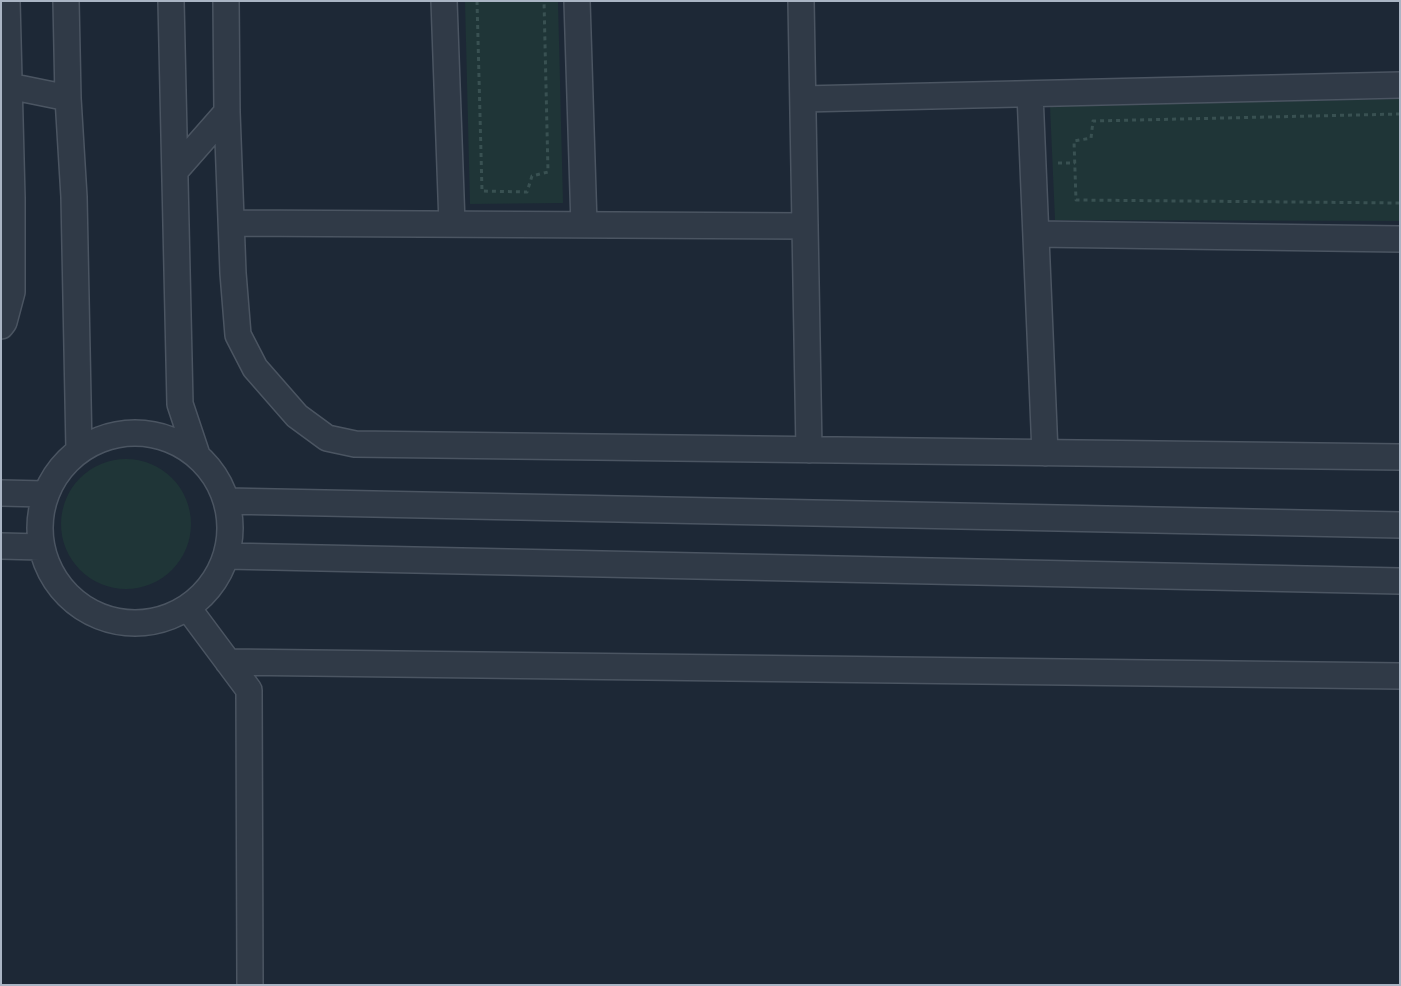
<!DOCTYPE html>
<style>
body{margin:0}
#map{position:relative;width:1401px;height:986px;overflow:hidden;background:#1d2836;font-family:Poppins,sans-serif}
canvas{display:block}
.frame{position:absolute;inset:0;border:2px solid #aab5c4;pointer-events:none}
</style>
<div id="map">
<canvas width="1401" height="986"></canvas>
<div class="frame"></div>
</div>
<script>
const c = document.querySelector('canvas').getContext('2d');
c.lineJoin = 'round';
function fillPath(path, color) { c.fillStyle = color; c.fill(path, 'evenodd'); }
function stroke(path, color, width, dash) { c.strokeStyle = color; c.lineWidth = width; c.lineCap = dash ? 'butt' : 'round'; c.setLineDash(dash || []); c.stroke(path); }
fillPath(new Path2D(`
 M465 1H558L563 203 470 204Z
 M1400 99V221L1055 220 1050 106Z
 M61 524a65 65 0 1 1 130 0a65 65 0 1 1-130 0Z`), '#1f3537');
const minor = new Path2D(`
 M66 1 68 98 74 197 79 450
 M171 1 180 404 197 455
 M226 1 227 112 233 273 238 335 255 368 297 416 327 438 355 444 1400 457
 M444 1 452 224
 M577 1 584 225
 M801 1 809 450
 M9 86 68 98
 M1030 94 1045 453
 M803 99 1400 85
 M176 170 227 112
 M232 223 805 226
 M1036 234 1400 239
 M1 326 4 322 12 292V198L7 1
 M40 528a95 95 0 1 1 190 0a95 95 0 1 1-190 0Z
 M1 493 45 494
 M227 501 1400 525
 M1 546 41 547
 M227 556 1400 581
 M188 608 249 690 250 985
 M228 662 1400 676`);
stroke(minor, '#4b5562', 28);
stroke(new Path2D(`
 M477 1 482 191 527 192 532 176 548 172 544 1
 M1400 114 1093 121 1091 138 1074 141 1076 200 1400 203
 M1058 163H1075`), '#395152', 3, [4, 4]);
stroke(minor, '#303a47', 25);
</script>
